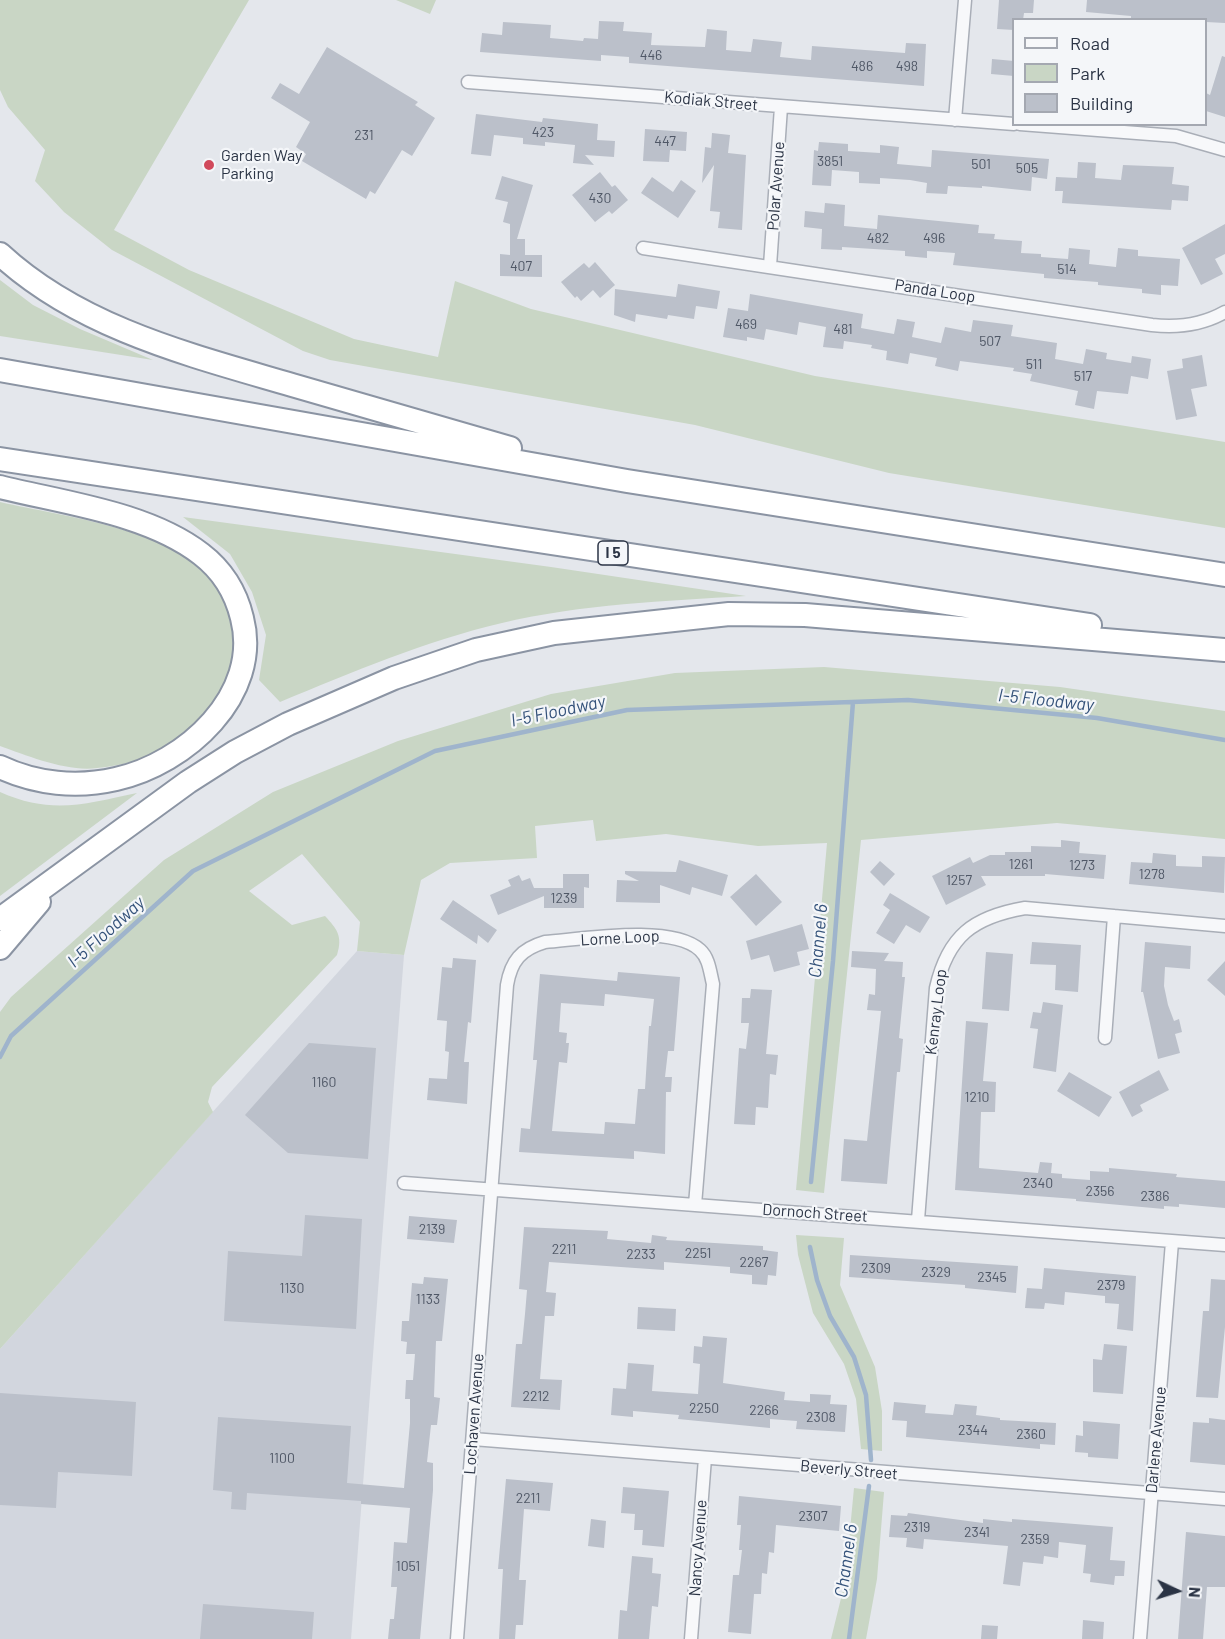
<!DOCTYPE html>
<style>
body{margin:0}
#map{position:relative;width:1225px;height:1639px;overflow:hidden;background:#e4e7ec;font-family:Barlow,sans-serif}
canvas{display:block}
.legend{position:absolute;left:1012px;top:18px;width:195px;height:108px;box-sizing:border-box;background:#f4f6f9;border:2px solid #a4a8b1;margin:0;padding:8px 10px;list-style:none;font-size:18px;color:#2b3445}
.legend li{display:flex;align-items:center;gap:12px;height:30px}
.legend b{width:30px;border:2px solid #a4a8b1}
.north{position:absolute;left:1147px;top:1561px;width:60px;height:60px;-webkit-text-stroke:4px #f4f6f9;paint-order:stroke;rotate:94deg;font-size:16px;font-weight:700;line-height:24px;text-align:center;color:#2b3445}
.north::after{content:'';display:block;margin:auto;width:21px;height:27px;background:#2b3445;clip-path:polygon(50% 0,100% 100%,50% 72%,0 100%)}
</style>
<div id="map">
<canvas width="1225" height="1639"></canvas>
<ul class="legend">
<li><b style="height:8px;background:#f7f8fa"></b>Road</li>
<li><b style="height:16px;background:#c9d6c5"></b>Park</li>
<li><b style="height:16px;background:#bbc0ca"></b>Building</li>
</ul>
<div class="north">N</div>
</div>
<script>
const c = document.querySelector('canvas').getContext('2d');
c.lineJoin = 'round';
function fillPath(path, color) { c.fillStyle = color; c.fill(path, 'evenodd'); }
function stroke(path, color, width, dash) { c.strokeStyle = color; c.lineWidth = width; c.lineCap = dash ? 'butt' : 'round'; c.setLineDash(dash || []); c.stroke(path); }
function label(font, color, halo, rows, align = 'center') {
  c.font = font + ' Barlow,sans-serif'; c.lineWidth = 4.5; c.setLineDash([]); c.textBaseline = 'middle'; c.strokeStyle = halo; c.fillStyle = color; for (const [text, x, y, turn = 0] of rows) {
    c.save(); c.translate(x, y); c.rotate((+turn || 0) * Math.PI / 180); c.textAlign = isNaN(turn) ? turn : align; if (halo) c.strokeText(text, 0, 0); c.fillText(text, 0, 0); c.restore();
  }
}
fillPath(new Path2D(`
 M357 951 404 955 351 1639H0V1349Z`), '#d2d6de');
fillPath(new Path2D(`
 M0 0H249L114 230 189 270 354 339 438 357 455 281 531 309 815 376 1225 442V528L889 473 695 425 330 360 303 351 112 250 64 212 35 181 45 150 8 107 0 90Z
 M396 0H436L430 14Z
 M0 280 33 305 80 329 153 360 0 336Z
 M0 502C65 517 169 528 214 581 259 635 221 719 166 748 145 759 121 766 97 768 67 772 28 756 0 746Z
 M183 517 551 567 746 596C665 601 582 604 502 623 425 641 353 672 280 702L259 680 266 635 252 592 230 554Z
 M824 667 1060 687 1225 711V839L1057 823 861 840 824 1193 796 1190 827 843 758 846 666 834 596 841 593 820 535 826 537 858 450 863 421 880 404 955 357 951 360 922 302 854 249 891 292 925 325 916C337 929 343 936 337 955L212 1087 208 1102 213 1112 0 1349V1012L11 997 164 860 273 792 398 741 551 694 675 673Z
 M0 792C52 815 85 804 137 793L0 896Z
 M796 1235 844 1238 840 1285 875 1367 882 1411V1451L861 1449 856 1399 844 1364 813 1313 798 1255Z
 M854 1488 884 1492 877 1579 866 1639H831L845 1582Z`), '#c9d6c5');
stroke(new Path2D(`
 M0 1057 11 1036 193 871 435 751 627 710 908 700 1097 718 1225 740
 M811 1182 833 961 853 702
 M810 1247 817 1280 830 1316 854 1357 866 1395 871 1460
 M849 1639 869 1486`), '#9fb4cc', 4.5);
fillPath(new Path2D(`
 M999 0H1034L1033 13H1024L1023 20H1014V30L997 29Z
 M1087 0H1225V23L1206 22V20L1131 19V16L1086 12Z
 M599 21 624 22 623 31 652 33 651 45 705 47 707 29 727 31 726 50 751 52 753 39 782 42 780 57 811 60 812 46 905 53 906 43 926 44 924 86 629 63V57L601 55V61L480 52 482 33 502 35 503 22 551 25 550 38 583 41 584 38 598 39Z
 M327 47 418 102 415 105 435 118 412 156 402 150 375 194 370 191 366 199 302 161 306 154 296 147 310 122 271 98 280 83 299 94Z
 M1222 56 1225 57V117L1206 111V93L1210 95Z
 M992 59 1014 61V76L991 74Z
 M476 114 542 122 543 118 598 124 597 140 615 141 614 157 585 155 594 165 573 163 575 145 545 142V146L523 144V138L494 135 491 156 471 154Z
 M645 129 687 132 686 151 670 150 669 162 643 161Z
 M712 133 730 135 728 153 746 155 742 230 718 228 720 212 710 211 714 165 702 183 705 147 711 148Z
 M819 142 848 144V151L880 153V145L899 147 897 164 931 167 932 150 1049 159 1047 179 1032 177 1031 191 982 186V188L948 186 947 194 926 193 927 183 910 180 880 178V184L859 183V172L832 170 831 186 812 185 814 150 818 151Z
 M1078 162 1096 163 1095 178 1121 180 1123 165 1174 167 1172 184 1189 186 1188 201 1172 200 1171 210 1062 203 1063 191H1055L1056 177 1077 178Z
 M600 172 612 187 615 185 628 200 612 214 609 211 595 222 572 195Z
 M502 176 533 185 517 239H525V255H542V277L500 276V254L510 255V224L503 222 508 202 495 199Z
 M652 177 673 192 681 180 696 191 678 218 641 193Z
 M825 203 845 205 844 226 877 229 878 215 979 225 978 233 995 234 994 239 1022 241 1021 253 1041 254V257L1068 259 1069 248 1090 250 1089 264 1116 267 1118 248 1138 250V256L1180 259 1178 286 1161 285V295L1142 293V289L1098 285V282L1044 278V274L953 265 955 253 927 251V258L905 256V251L842 247V250L821 249 822 229 804 227 805 211 824 213Z
 M1225 224V254L1215 259 1223 274 1201 285 1182 248Z
 M595 262 615 285 600 298 593 290 581 301 577 296 575 298 561 282 584 263 589 268Z
 M678 284 720 291 717 309 696 306 694 319 668 315 667 319 636 314 635 322 614 315 615 289 676 297Z
 M750 294 863 314 861 328 894 334 897 319 915 322 912 337 941 343 945 327 971 332 973 320 1013 325 1011 336 1057 343 1055 359 1083 364 1086 349 1107 353 1106 359 1131 363 1132 356 1151 359 1148 379 1131 376 1128 394 1097 391 1094 409 1075 405 1078 391 1030 381 1032 374 1013 371 1014 368 960 361 958 371 935 366 937 358 910 353 908 364 886 360 887 351 871 348 872 345 844 341 843 349 823 347 826 327 799 322 797 335 766 329 764 340 747 337V341L723 337 728 308 748 311Z
 M1202 355 1207 386 1191 389 1197 416 1176 420 1167 371 1183 368 1182 359Z
 M1061 840 1080 842 1079 853 1106 855 1104 879 1045 874V876H981L986 885 946 905 932 876 970 857 973 863 990 855H1005V852H1031V846L1061 847Z
 M1153 853 1176 855V866L1202 867V856L1225 857 1224 893 1129 884 1131 862 1152 863Z
 M679 860 728 875 722 896 692 887 690 895 660 885V903L616 902 617 880 639 881 625 874V871L676 872Z
 M880 861 895 874 884 886 870 872Z
 M563 874H589V888L584 887V908H544V896L498 915 490 895 511 886 508 880 519 875 522 881 530 878 534 888H563Z
 M756 874 782 902 756 926 730 897Z
 M890 893 930 917 920 933 906 925 894 944 876 933 890 910 883 905Z
 M453 900 497 930 488 943 478 935 477 944 440 919Z
 M802 924 809 949 797 952 800 965 774 972 769 955 751 960 746 941Z
 M1032 942 1081 945 1078 992 1055 990 1056 965 1030 964Z
 M1145 942 1191 946 1190 969 1165 967 1164 986 1168 1005 1174 1021 1179 1019 1182 1032 1175 1034 1180 1053 1158 1059 1143 992H1141Z
 M852 951 889 953 884 961 903 962 902 977H905L899 1038 903 1039 900 1072H897L887 1184 841 1181 844 1139 867 1141 881 1011 867 1010 869 994 875 995 876 969 851 967Z
 M986 952 1013 954 1009 1011 982 1009Z
 M453 958 476 960 471 1023 468 1022 464 1062H469L467 1104 427 1100 429 1078 447 1079 449 1052 445 1051 447 1021 437 1020 442 967 452 968Z
 M1225 961V996L1207 980Z
 M618 972 680 977 674 1051H668L665 1077H672L671 1092H666L665 1154 634 1151V1159L519 1152 521 1128 530 1129 537 1060H533L540 974 617 981ZM605 994 654 999 651 1026H649L645 1089H638L635 1124 605 1122 604 1134 552 1131 559 1062 567 1063 569 1043H566L567 1033 559 1032 561 1003 604 1006Z
 M751 989 772 990 766 1054 778 1055 776 1075 770 1074 768 1108 756 1107 755 1125 734 1124 739 1048 746 1049 749 1023H741L742 998H750Z
 M1043 1002 1063 1005 1056 1072 1033 1068 1038 1029 1030 1028 1033 1012 1041 1013Z
 M966 1021 988 1023 983 1081 996 1082 995 1112H981L979 1168 1038 1173 1040 1162 1052 1163 1051 1173 1062 1174V1178L1090 1180V1171L1109 1172V1168L1177 1174 1176 1177 1225 1181V1208L1179 1204V1207L1164 1206V1209L1076 1201V1199L955 1190Z
 M309 1043 376 1048 368 1159 288 1153 245 1115Z
 M1159 1070 1169 1090 1140 1105 1143 1111 1132 1117 1119 1092Z
 M1069 1072 1112 1097 1099 1117 1057 1091Z
 M305 1215 362 1219 356 1329 224 1321 228 1251 302 1256Z
 M409 1216 457 1220 454 1243 407 1239Z
 M524 1227 608 1231 607 1239 651 1243 652 1235 667 1237 666 1240 763 1246V1250L778 1252 776 1276 768 1275 767 1285 752 1284V1275L730 1273V1267L664 1262V1270L549 1262 546 1292 556 1293 554 1316H545L540 1379 562 1380 560 1410 511 1407 516 1344H522L525 1314 527 1290 519 1289Z
 M850 1255 1018 1266 1016 1293 965 1288V1285L849 1277Z
 M1044 1268 1136 1276 1133 1331 1117 1329 1119 1304 1105 1303V1296L1065 1292 1064 1305 1045 1303 1044 1309 1025 1308 1027 1288 1042 1289Z
 M424 1277 448 1279 442 1341H436L434 1397 440 1398 437 1425H431L427 1462 433 1463V1490L420 1639H388L390 1619H394L397 1587H391L394 1542 407 1543 410 1508 361 1504V1501L247 1493 246 1510 231 1509 232 1492 213 1490 218 1417 351 1426 347 1483 404 1488 410 1423V1399H405L406 1380H413L415 1354H406L407 1342 401 1341 402 1321H409L412 1283 423 1284Z
 M1211 1279 1225 1280V1327L1218 1398 1196 1397 1203 1311H1209Z
 M638 1307 676 1309 675 1331 637 1329Z
 M703 1336 727 1338 723 1383 785 1392 784 1400 810 1402V1394L831 1395 830 1404 847 1405 845 1432 796 1429 797 1421 770 1419V1428L678 1419 679 1415 633 1411V1417L611 1415 613 1388 626 1389 628 1363 654 1365 652 1391 698 1394 700 1364 693 1363 694 1346 702 1347Z
 M1104 1344 1127 1346 1123 1394 1093 1392V1359L1102 1360Z
 M0 1393 136 1402 132 1476 58 1472 56 1508 0 1505Z
 M894 1402 926 1405 925 1413 953 1415 955 1404 977 1406 976 1415 1000 1418V1420L1056 1423 1055 1445 1040 1444V1449L906 1437 907 1421 892 1420Z
 M1209 1418 1225 1420V1465L1190 1462 1193 1422 1209 1423Z
 M1083 1421 1120 1424 1118 1459 1088 1457V1453L1075 1452 1076 1435 1083 1436Z
 M506 1479 553 1483 550 1511 524 1509 519 1580H526L523 1625H516L515 1639H499L503 1569H498Z
 M623 1487 669 1491 664 1547 642 1545 643 1530H634L635 1514 621 1513Z
 M739 1496 841 1506 839 1531 776 1525 774 1553 769 1552 767 1574 762 1573 761 1594H754L751 1634 728 1632 733 1575H739L742 1550H739L741 1525H737Z
 M908 1513 983 1523V1519L1012 1522V1519L1113 1527 1110 1560 1125 1561 1124 1576H1115L1114 1585 1090 1582 1091 1574 1083 1573 1086 1545 1059 1542 1058 1558 1044 1556 1043 1564 1023 1562 1020 1586 1003 1584 1008 1546 924 1539 923 1549 906 1547 907 1538 889 1537 891 1515 907 1516Z
 M591 1519 606 1521 604 1548 588 1546Z
 M1186 1532 1225 1536V1587H1207L1203 1639H1178Z
 M632 1556 653 1558 652 1573 661 1574 658 1607 652 1606 649 1639H618L620 1610 627 1611Z
 M203 1604 314 1612 312 1639H200Z
 M1083 1620 1104 1622 1103 1639H1082Z
 M982 1625 998 1626 997 1639H981Z`), '#bbc0ca');
const minor = new Path2D(`
 M468 82 1014 124
 M955 120 965 0
 M1020 124 1176 136 1225 150
 M643 248 1152 325C1178 328 1202 325 1225 312
 M770 266 781 107
 M1105 1038 1114 916
 M404 1183 1225 1245
 M918 1220 936 988C948 936 973 917 1025 908L1225 926
 M473 1439 1225 1499
 M457 1639 507 985C511 961 521 949 545 942 583 939 672 924 700 950 709 958 710 972 713 984L695 1205
 M691 1639 705 1458
 M1140 1639 1172 1242`);
const motorway = new Path2D(`
 M0 254C80 328 190 355 292 385 365 406 438 427 510 448
 M0 370 627 481 1225 575
 M0 459 1090 625
 M0 487C64 503 148 513 201 554 222 570 236 593 242 618 262 695 185 764 116 779 77 788 36 784 0 767
 M0 919 188 782 235 752 288 724 394 678 476 650 554 633 729 614 805 615 1225 650
 M0 948 39 902`);
stroke(minor, '#a9aeb7', 15);
stroke(motorway, '#8b94a3', 26);
stroke(minor, '#f7f8fa', 12);
stroke(motorway, '#fff', 22);
for (const [x, y, r, color] of [
 [209,165,6,"#d1495b"]
]) { const dot = new Path2D(); dot.arc(x, y, r, 0, 2 * Math.PI); c.fillStyle = color; c.fill(dot); stroke(dot, '#f4f6f9', 2); }
label('14px', '#4f5766', null, [
 ["446",651,55],
 ["486",862,66],
 ["498",907,66],
 ["423",543,132],
 ["231",364,135],
 ["447",665,141],
 ["3851",830,161],
 ["501",981,164],
 ["505",1027,168],
 ["430",600,198],
 ["482",878,238],
 ["496",934,238],
 ["407",521,266],
 ["514",1067,269],
 ["469",746,324],
 ["481",843,329],
 ["507",990,341],
 ["511",1034,364],
 ["517",1083,376],
 ["1261",1021,864],
 ["1273",1082,865],
 ["1278",1152,874],
 ["1257",959,880],
 ["1239",564,898],
 ["1160",324,1082],
 ["1210",977,1097],
 ["2340",1038,1183],
 ["2356",1100,1191],
 ["2386",1155,1196],
 ["2139",432,1229],
 ["2211",564,1249],
 ["2251",698,1253],
 ["2233",641,1254],
 ["2267",754,1262],
 ["2309",876,1268],
 ["2329",936,1272],
 ["2345",992,1277],
 ["2379",1111,1285],
 ["1130",292,1288],
 ["1133",428,1299],
 ["2212",536,1396],
 ["2250",704,1408],
 ["2266",764,1410],
 ["2308",821,1417],
 ["2344",973,1430],
 ["2360",1031,1434],
 ["1100",282,1458],
 ["2211",528,1498],
 ["2307",813,1516],
 ["2319",917,1527],
 ["2341",977,1532],
 ["2359",1035,1539],
 ["1051",408,1566]
]);
for (const [x, y, w] of [
 [613,553,30]
]) { const box = new Path2D(); box.roundRect(x - w / 2, y - 12, w, 24, 4.5); c.fillStyle = '#f4f6f9'; c.fill(box); stroke(box, '#2b3445', 1.5); }
label('bold 15px', '#2b3445', null, [
 ["I 5",613,553]
]);
label('16px', '#2b3445', '#f4f6f9', [
 ["Kodiak Street",711,101,5],
 ["Polar Avenue",776,186,-86],
 ["Panda Loop",935,291,9],
 ["Lorne Loop",620,938,-3],
 ["Kenray Loop",936,1012,-83],
 ["Dornoch Street",815,1213,4],
 ["Lochaven Avenue",474,1414,-86],
 ["Darlene Avenue",1156,1440,-85],
 ["Beverly Street",849,1470,5],
 ["Nancy Avenue",698,1548,-86]
]);
label('16px', '#2b3445', '#f4f6f9', [
 ["Garden Way",221,156],
 ["Parking",221,174]
], 'left');
label('italic 18px', '#34527a', '#f4f6f9', [
 ["I-5 Floodway",1046,700,6],
 ["I-5 Floodway",558,711,-12],
 ["I-5 Floodway",106,932,-42],
 ["Channel 6",818,941,-85],
 ["Channel 6",846,1561,-82]
]);
</script>
